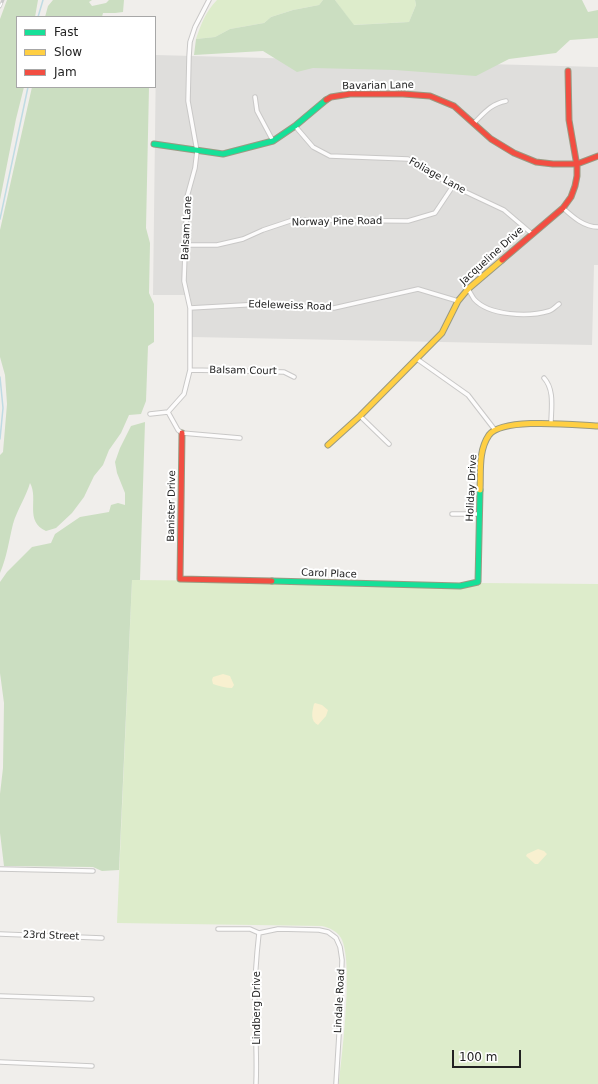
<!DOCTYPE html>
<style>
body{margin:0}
#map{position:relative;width:598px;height:1084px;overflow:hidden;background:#f0eeeb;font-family:"DejaVu Sans",sans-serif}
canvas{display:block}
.legend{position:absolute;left:16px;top:16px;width:140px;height:72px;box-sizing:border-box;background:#fff;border:1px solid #a7a7a7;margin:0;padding:5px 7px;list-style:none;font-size:12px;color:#222}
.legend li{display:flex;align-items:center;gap:8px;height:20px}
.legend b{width:20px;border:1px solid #a7a7a7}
.scale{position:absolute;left:452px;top:1050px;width:69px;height:18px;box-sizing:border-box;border:2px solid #222;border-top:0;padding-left:5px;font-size:12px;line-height:14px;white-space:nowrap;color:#222;-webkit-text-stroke:3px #fff;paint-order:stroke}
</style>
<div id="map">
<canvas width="598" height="1084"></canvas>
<ul class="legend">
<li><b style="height:5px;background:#16e098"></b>Fast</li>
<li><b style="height:5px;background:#ffcf43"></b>Slow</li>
<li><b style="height:5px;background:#f24e42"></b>Jam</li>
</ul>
<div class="scale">100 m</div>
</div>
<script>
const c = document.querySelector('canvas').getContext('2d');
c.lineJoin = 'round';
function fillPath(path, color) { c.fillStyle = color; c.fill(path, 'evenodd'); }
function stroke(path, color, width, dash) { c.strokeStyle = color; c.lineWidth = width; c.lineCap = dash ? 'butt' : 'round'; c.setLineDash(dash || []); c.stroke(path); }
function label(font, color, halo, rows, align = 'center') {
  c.font = font + ' "DejaVu Sans",sans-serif'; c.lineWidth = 4; c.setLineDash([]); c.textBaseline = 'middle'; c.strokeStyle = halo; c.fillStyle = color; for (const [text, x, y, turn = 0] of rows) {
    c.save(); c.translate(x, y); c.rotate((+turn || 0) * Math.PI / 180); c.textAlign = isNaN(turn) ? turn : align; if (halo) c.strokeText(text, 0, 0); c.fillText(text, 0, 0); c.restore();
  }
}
fillPath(new Path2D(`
 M156 55 598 67V265H594L592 345 192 337 191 304 190 295H153Z`), '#dfdedc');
fillPath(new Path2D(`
 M217 0H323L319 5 293 10 271 17 264 23 230 29 215 37 196 39C201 24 206 11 217 0Z
 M335 0H415L416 5 409 22 353 25Z
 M132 580 598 584V1084H339C342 1054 354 961 341 938 337 931 330 928 322 926L117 923Z`), '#ddeccb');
fillPath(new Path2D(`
 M7 0H38L35 17H17V87H24L16 119 0 200V19Z
 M53 0H92L89 2 92 6 106 3 109 0H124L123 12 115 13H103L102 17H45L48 6Z
 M323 0H335L354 25 409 22 416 5 415 0H582L588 12 598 10V38L570 40 556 53 509 59 476 76 395 70 313 68 297 72 263 51 194 55 196 39 215 37 230 29 264 23 271 17 293 10 319 5Z
 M32 87H149L146 228 150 243 149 293 154 304V342L148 346 146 401 141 414 129 415 121 433 109 450 103 465 94 476 84 497 72 513 56 528 46 531C24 521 39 499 30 483 26 497 17 510 13 524 9 540 7 557 0 573V455L3 452 7 404 5 375 0 357V230Z
 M145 422 140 580H132L119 870 102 871 93 867 4 866 0 833V794L3 768 4 703 0 673V582L7 572 32 547 51 543 55 534 80 517 109 512 111 505 118 503 125 505V493L117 473 115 462 120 448 131 426Z`), '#cbdec1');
fillPath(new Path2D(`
 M223 674 230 676 234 685 232 688C226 688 219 686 213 684L212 680 213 677Z
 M315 703 322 705 328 710 326 716 318 725C310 721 312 712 314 704Z
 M538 849 544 851 547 854 538 864H535L526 856 527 854Z`), '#f8f0d0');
stroke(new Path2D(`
 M38 17 43 0
 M0 219 28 87
 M0 377 3 408 0 439`), '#bfdbe3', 1.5);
const street = new Path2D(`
 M255 97 257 111 273 141
 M474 123C485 112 491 104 506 101
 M295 126 313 147 330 156 408 159 453 186 504 210 531 233
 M563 208C573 217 584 227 598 227
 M185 245H217L243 239 263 230 293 220 408 221 435 213 453 186
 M468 289C470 292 472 296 474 299 489 316 529 317 549 311 553 310 556 306 559 304
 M190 308 262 304 334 308 418 289 458 301
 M417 359 468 395 495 430
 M190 370 284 372 294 377
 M544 378C555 390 551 409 551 424
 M168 412 178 430 182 433 240 438
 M150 414 168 412 184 394 190 370V308L184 281 187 197 195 168 197 151 188 101 189 57 190 42 195 27 209 0
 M360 416 389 444
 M452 514H479
 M0 869 93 871
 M218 929H250L259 933 278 929 319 930 328 932 336 938 340 947 342 960 340 1018 336 1084
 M0 934 102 938
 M0 996 92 999
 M0 1062 92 1066
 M256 1084C257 1061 256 1039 255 1016 254 988 256 960 259 933`);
const fast = new Path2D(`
 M154 144 223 154 273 141 295 126 326 100
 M272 581 460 586 478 582 480 490`);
const slow = new Path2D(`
 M328 445 360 416 442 333 458 301 468 289 502 260
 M480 490C481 472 478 451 489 435 503 417 575 425 598 426`);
const jam = new Path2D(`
 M326 100 331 97 350 94H403L430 96 454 106 491 139 514 153 536 162 553 164H577L598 156
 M502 260 563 208 571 197 575 186 577 176V166L569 120 568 71
 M182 433 180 579 272 581`);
stroke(street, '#c9c8c7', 5.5);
stroke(fast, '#999a82', 7);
stroke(slow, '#999a82', 7);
stroke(jam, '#999a82', 7);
stroke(street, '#fdfcfc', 3.5);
stroke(fast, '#16e098', 5);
stroke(slow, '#ffcf43', 5);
stroke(jam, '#f24e42', 5);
const rail = new Path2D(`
 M0 7 3 0`);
stroke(rail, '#ccc', 3);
stroke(rail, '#fff', 1.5, [4.5]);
label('10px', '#222', '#fff', [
 ["Bavarian Lane",378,86,-1],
 ["Foliage Lane",437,176,29],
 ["Norway Pine Road",337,222,-1],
 ["Balsam Lane",187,228,-87],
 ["Jacqueline Drive",492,256,-42],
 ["Edeleweiss Road",290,306,2],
 ["Balsam Court",243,371,1],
 ["Holiday Drive",472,488,-87],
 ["Banister Drive",172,506,-89],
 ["Carol Place",329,574,2],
 ["23rd Street",51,936,2],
 ["Lindale Road",340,1001,-87],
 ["Lindberg Drive",257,1008,-90]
]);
</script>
